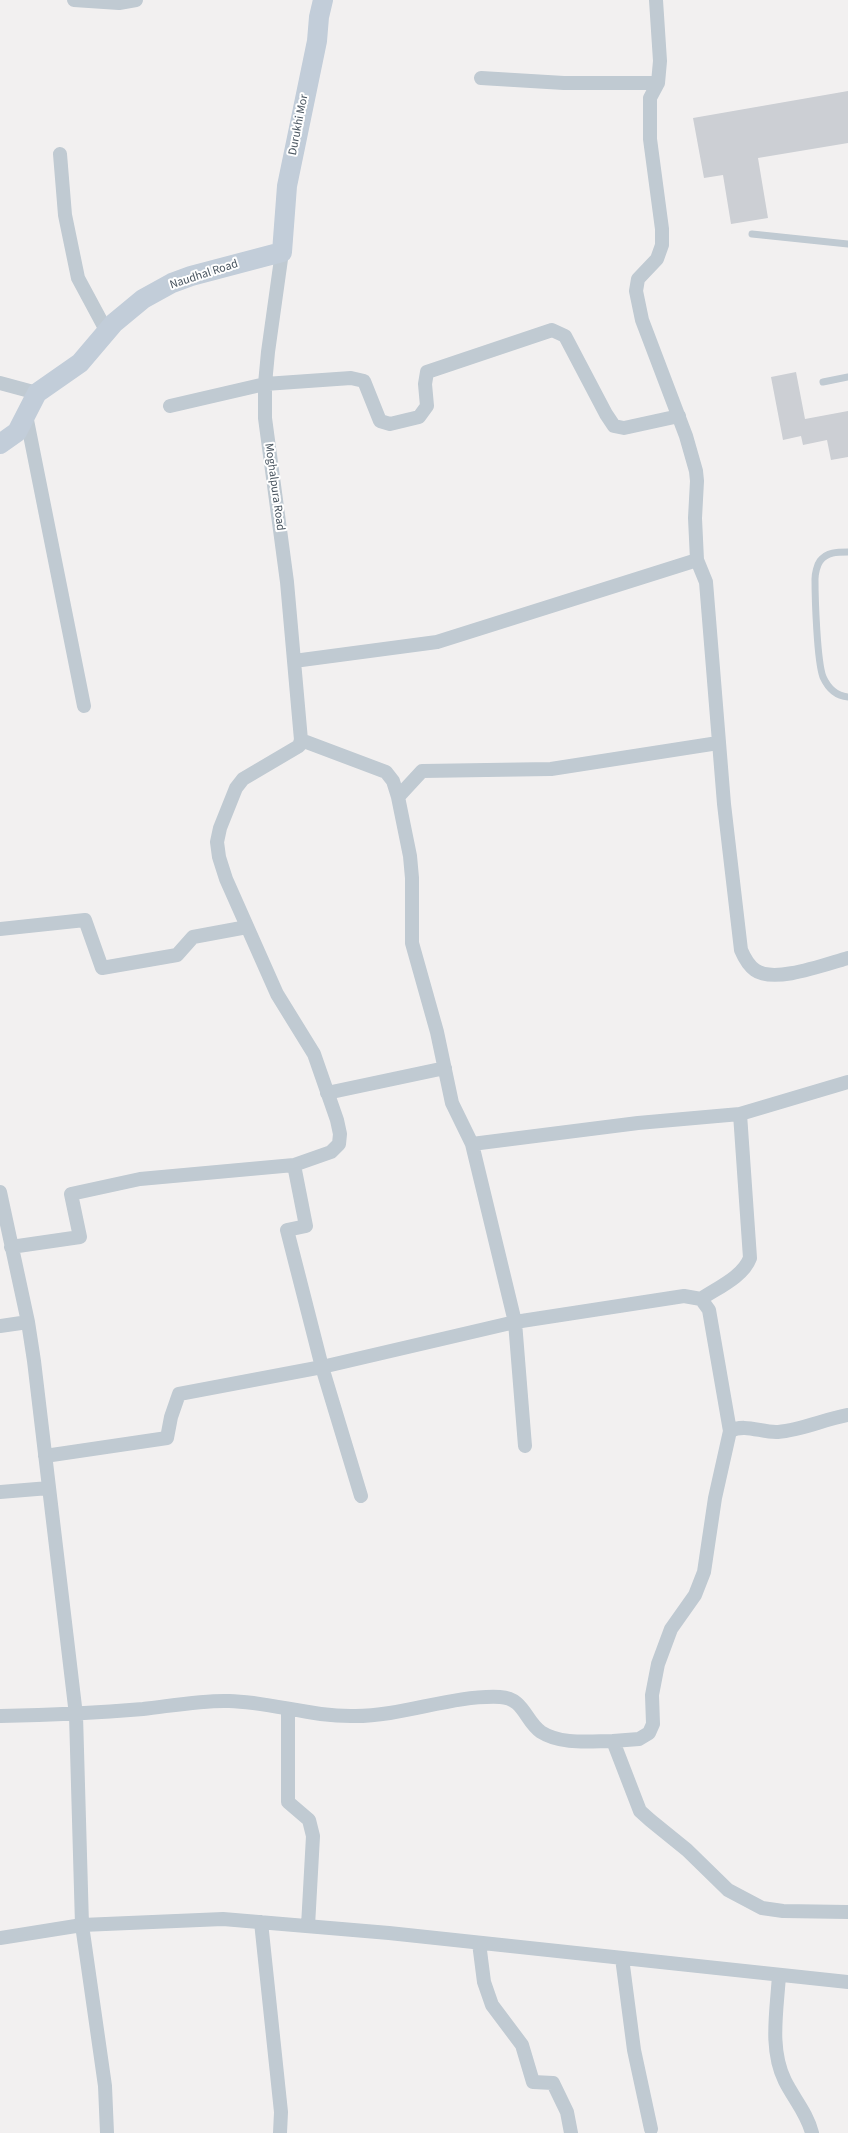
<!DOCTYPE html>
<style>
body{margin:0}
canvas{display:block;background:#f2f0f0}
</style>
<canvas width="848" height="2133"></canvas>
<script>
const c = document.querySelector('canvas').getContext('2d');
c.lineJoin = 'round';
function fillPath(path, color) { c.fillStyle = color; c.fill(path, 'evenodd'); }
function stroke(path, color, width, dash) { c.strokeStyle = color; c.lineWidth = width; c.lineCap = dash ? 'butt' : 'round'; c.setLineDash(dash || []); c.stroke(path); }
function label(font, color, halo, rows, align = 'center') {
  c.font = font + ' "Source Sans 3",sans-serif'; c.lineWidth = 4; c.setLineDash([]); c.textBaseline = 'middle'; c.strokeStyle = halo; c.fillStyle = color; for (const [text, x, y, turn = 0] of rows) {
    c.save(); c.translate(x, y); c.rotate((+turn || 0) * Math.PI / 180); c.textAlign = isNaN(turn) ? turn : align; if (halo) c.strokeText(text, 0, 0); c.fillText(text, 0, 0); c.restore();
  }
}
fillPath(new Path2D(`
 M848 91V143L758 158 768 218 731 224 723 175 704 178 693 118Z
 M796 372 805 419 848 411V457L831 460 827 440 803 445 801 436 783 440 771 377Z`), '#cccfd4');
stroke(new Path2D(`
 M752 234 848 244
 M823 382 848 377
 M848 552C837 552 827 552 820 561 817 565 815 574 815 579 815 598 817 661 823 677 828 688 836 696 848 697`), '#c0cad2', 7);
stroke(new Path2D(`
 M74 0 119 3 136 0
 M656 0 660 61 658 83 650 98V139L662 229V245L657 259 638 279 636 291 642 320 686 436 696 471 697 481 695 518 697 560 706 582 724 804 741 950C744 957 748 965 755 970 774 984 826 964 848 958
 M481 78 564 83H658
 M60 154 65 215 78 278 107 332
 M0 383 37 393
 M170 406 265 384 351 378 364 381 380 421 390 424 419 417 427 406 425 384 427 372 552 330 565 336 606 414 614 426 624 428 679 416
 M26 415 84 706
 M294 661 437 642 697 560
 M301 740 386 772 393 781 398 797 410 856 412 878V943L437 1032 452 1103 472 1144
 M398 797 422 771 551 769 718 743
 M0 929 85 920 102 968 177 955 193 937 247 927
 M327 1093 445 1068
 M294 1165 306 1226 287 1230 322 1367 361 1496
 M0 1192 28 1322 34 1361 76 1715 82 1925 105 2086 107 2133
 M11 1247 80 1237 71 1194 140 1179 294 1165 331 1152 339 1144 340 1134 337 1120 314 1054 277 994 226 879 219 857 217 842 220 828 236 788 243 779 299 746 301 740 287 582 265 418V384L268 352 282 252
 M701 1299C717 1288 743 1277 750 1258L740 1114
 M0 1326 28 1322
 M730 1431 709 1310 701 1299 684 1296 515 1322 472 1144 638 1123 740 1114 848 1082
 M45 1456 167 1438 171 1417 179 1394 322 1367 515 1322 525 1446
 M0 1492 49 1488
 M288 1709V1802L309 1820 313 1836 308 1926
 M0 1716C48 1715 95 1713 143 1709 170 1706 203 1700 229 1701 271 1702 312 1717 355 1716 404 1716 451 1695 500 1697 524 1698 525 1721 541 1732 561 1745 591 1741 613 1741L640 1811 650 1820 687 1850 728 1890 762 1908 783 1911 848 1912
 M613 1741 639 1739 649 1733 653 1724 652 1695 658 1664 671 1629 695 1595 704 1572 715 1498 730 1431C745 1423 762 1433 778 1432 802 1430 825 1419 848 1415
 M261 1922 281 2112 280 2133
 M0 1938 82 1925 223 1919 389 1933 848 1982
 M479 1943 484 1982 492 2005 522 2045 533 2082 553 2083 567 2112 571 2133
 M622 1958 634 2050 651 2129
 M779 1975C777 2010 769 2049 785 2081 794 2099 807 2113 812 2133`), '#c0cad2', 14);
stroke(new Path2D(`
 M0 444 17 432 37 393 80 363 114 323 143 299 172 283 191 276 282 252 287 186 317 41 319 17 323 0`), '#c2cdd9', 20);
label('12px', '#47535e', '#fff', [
 ["Durukhi Mor",299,125,-79],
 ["Naudhal Road",204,275,-18],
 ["Moghalpura Road",274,487,82]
]);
</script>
